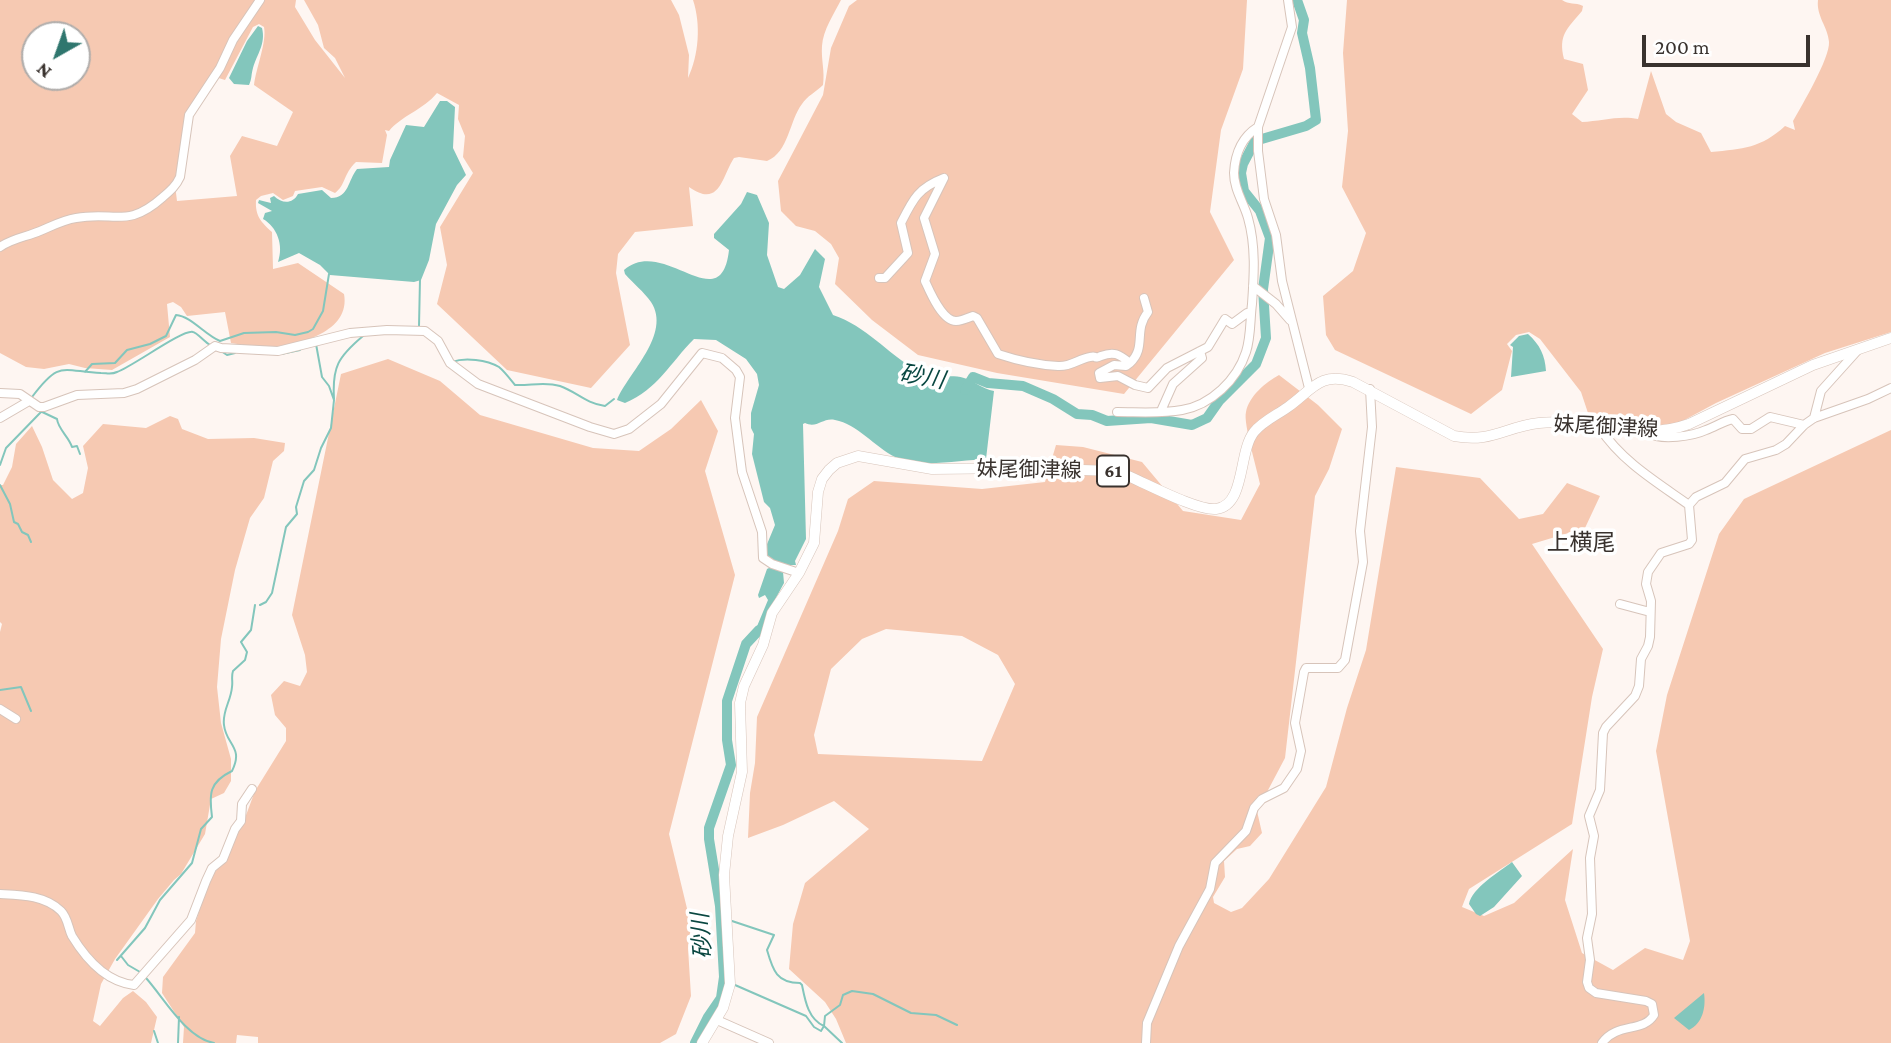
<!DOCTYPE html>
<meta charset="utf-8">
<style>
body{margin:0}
#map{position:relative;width:1891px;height:1043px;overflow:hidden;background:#fef6f2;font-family:"Crimson Pro",serif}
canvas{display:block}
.north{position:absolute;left:21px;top:21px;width:70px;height:70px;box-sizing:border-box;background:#fff;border:2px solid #b0adab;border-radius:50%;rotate:220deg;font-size:19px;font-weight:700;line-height:28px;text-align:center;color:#39322e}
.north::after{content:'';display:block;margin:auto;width:24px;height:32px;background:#2f766e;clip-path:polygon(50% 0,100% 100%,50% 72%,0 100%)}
.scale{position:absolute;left:1642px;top:35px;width:168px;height:32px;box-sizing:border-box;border:4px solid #39322e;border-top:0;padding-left:9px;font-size:21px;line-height:24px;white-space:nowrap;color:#39322e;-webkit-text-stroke:5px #fff;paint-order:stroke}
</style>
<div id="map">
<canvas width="1891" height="1043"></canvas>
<div class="north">N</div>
<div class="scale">200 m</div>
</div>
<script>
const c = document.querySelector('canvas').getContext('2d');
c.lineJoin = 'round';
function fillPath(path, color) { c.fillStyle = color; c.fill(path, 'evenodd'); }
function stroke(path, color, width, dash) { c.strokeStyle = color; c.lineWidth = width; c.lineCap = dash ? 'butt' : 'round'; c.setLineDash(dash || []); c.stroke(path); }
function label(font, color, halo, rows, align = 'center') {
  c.font = font + ' "Crimson Pro","Noto Sans JP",serif'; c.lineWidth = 7; c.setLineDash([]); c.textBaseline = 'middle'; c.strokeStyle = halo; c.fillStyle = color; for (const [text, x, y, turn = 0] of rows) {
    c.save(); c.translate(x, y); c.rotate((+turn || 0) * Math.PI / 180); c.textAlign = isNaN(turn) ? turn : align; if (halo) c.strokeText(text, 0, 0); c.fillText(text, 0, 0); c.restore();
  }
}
fillPath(new Path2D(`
 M0 0H296L295 7 315 40 345 78 335 58 324 48 318 25 304 0H671L679 15 689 55 688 78C699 55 701 24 693 0H841C834 14 823 30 822 46 821 60 825 71 823 85 816 92 807 96 802 104 789 121 789 152 767 161L739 157 734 158C722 176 720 209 689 187L693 226 635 232 618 254 616 273 630 345 591 388 507 370 437 304 447 265 440 227 473 173 463 157 465 136 458 119 459 105 437 93C423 110 401 116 389 131L385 130 387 135 382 163 356 162C343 174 346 185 335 193L322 187 295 191 293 196 283 200 273 193 261 196 256 200C255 216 261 222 272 232L273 269 298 263 344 294C351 332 299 345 269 347 257 347 243 345 231 343L225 312 187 316 181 307 173 302 167 304 170 337 112 370 85 368 69 364 44 369 26 367 0 353ZM259 24 264 27C267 42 256 68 254 85L293 112 277 146 242 136 230 156 237 196 177 201 175 185 188 114 212 76 225 80 253 27ZM35 35H77V77H35Z
 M857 0H1247L1243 69 1221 130 1210 212 1234 260 1124 394 997 373 918 355 872 320 835 284 839 258 831 244 815 231 796 226 781 211 778 181 823 95 831 48 849 6Z
 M1347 0H1562C1569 5 1575 2 1583 6L1582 11C1567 29 1558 35 1564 59L1583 64 1588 90 1572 114 1582 122C1601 121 1620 115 1638 119L1651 71 1666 114 1676 122 1701 133 1711 152C1743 149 1761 148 1785 126L1795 130 1793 121C1802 105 1830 58 1829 42 1828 27 1816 16 1818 0H1891V332L1825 353 1716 403 1677 424 1642 426 1590 419 1581 392 1540 339 1529 332 1516 335 1507 344 1512 351 1502 390 1471 414 1335 350 1326 335 1323 296 1353 271 1366 233 1342 187 1348 131 1343 53Z
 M388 359 440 381 480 415 593 448 639 451 671 429 701 400 718 431 705 471 735 575 669 834 691 925 688 948 691 996 676 1034 660 1043H258V1037L237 1035 236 1043H183L184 1027 162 993 163 977 195 933 196 921 211 876 226 860 245 818 255 791 286 741V728L275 715 271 695 284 681 300 686 307 672 305 655 292 615 341 374Z
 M1279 375 1318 405 1342 429 1329 469 1315 496 1285 758 1257 811 1262 833 1250 846 1237 849 1224 861 1225 877 1213 897 1214 903 1231 912 1242 908 1269 879 1326 787 1347 708 1366 650 1396 467 1480 478 1519 519 1543 514 1567 483 1600 496 1585 528 1532 544 1603 649 1592 697 1572 824 1469 889 1462 907 1484 916 1514 903 1573 849 1565 900 1582 953 1613 970 1645 948 1683 960 1690 941 1656 751 1667 695 1719 534 1744 499 1891 430V1043H846L836 1019 825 1002 789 969 793 924 805 883 869 829 834 801 783 825 748 838 750 793 755 763 757 717 838 531 848 499 874 481 982 489 1045 482 1056 445 1083 447 1142 462 1183 511 1241 520 1260 484C1257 469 1243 423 1246 412 1249 396 1266 382 1279 375ZM886 629 962 636 998 655 1015 684 982 761 818 754 814 735 831 669 862 639Z
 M170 416 178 419 182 429 208 439 254 438 285 443 284 451 273 461 264 498 250 518 235 570 221 639 217 687 221 723 231 759V781L224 793 211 799 205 834 181 874 174 880 158 899 115 959 101 984 93 1021 100 1026 123 998 133 991 146 1002 157 1017 151 1043H0V632L2 624 0 622V485H3L12 467 16 444 32 426 42 447 53 480 72 499 83 493 88 468 83 446 103 424 146 428Z`), '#f6c9b2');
fillPath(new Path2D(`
 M258 26 262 28C266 44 257 54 253 68 251 75 252 79 249 85L234 84 229 78 247 41Z
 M440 101H447L455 107 453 148 466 175 457 185 436 224 429 260 421 280 414 282 330 275 320 265 299 253 278 262C284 245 277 227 263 219L265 213 272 211 258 203 259 200 271 203 270 198 274 196C282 204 293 204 298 194L322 190 331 198C349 198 348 180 357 169L389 167 390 160 406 125 424 127Z
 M747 192 757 195 769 223 767 255 778 287 784 289 800 275 815 249 825 259 819 287 833 315C866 326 887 353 916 370 937 382 946 373 964 378 975 381 982 389 994 391L986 459C961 460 917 469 895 457 875 447 857 424 835 420 823 417 817 429 805 423L803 424 806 539 795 561 796 565H785L783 572 784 583 770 609 760 636 750 643 768 600 765 595 759 598 758 595 767 569 771 567 765 549 775 525 770 508 764 502 752 454 754 434 751 428V413L759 385 757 374 746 359 716 340 694 339C670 363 658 389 625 403L617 400C628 373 672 334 651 302 644 292 633 283 625 274L624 270C664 235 721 321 729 250L714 238V234L741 204Z
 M1528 334C1540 345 1545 355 1546 371L1511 377 1513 347 1510 345 1519 336Z
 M1512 862 1522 876 1494 907 1480 916 1476 914 1469 904C1472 888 1499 872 1512 862Z
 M1704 993C1706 1007 1703 1023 1689 1030L1674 1018Z`), '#83c6bc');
stroke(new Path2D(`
 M419 326 420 279
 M221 351 227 355 235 353
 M281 354 300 350
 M452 362C465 357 487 360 499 367 505 372 510 379 515 385 530 386 544 381 560 386 577 392 585 403 605 406L614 399
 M85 372 92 364 115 363 127 350 150 344 166 336 176 315C191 316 205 335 220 341L244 333 276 332 295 335 308 332 313 329 323 311 329 274
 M32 397C60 360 61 371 101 373 107 373 111 375 117 372 132 367 183 329 193 332 196 332 205 342 210 345
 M334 399C332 367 338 357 363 336
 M38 410 57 419C58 429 69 437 72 447L77 446 80 454
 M0 465 6 448 41 412
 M0 485 10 504 14 522 18 524 22 532 28 535 31 542
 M260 605 266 602 272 593 286 527 297 514 296 507 304 481 314 470 321 448 331 428 334 400 329 386 322 377 316 344
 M0 690 21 687 31 711
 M732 921 774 935 767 950C773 971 777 983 800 983L802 985C805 1000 808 1019 824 1026L825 1016 840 1005 843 995 852 991 873 994 911 1013 936 1015 957 1025
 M121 956 128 965 140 972
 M117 960 145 928 160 900 192 863 201 829 212 817C209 794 209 782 232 771 244 747 226 745 224 725 222 711 231 701 232 687 233 681 231 677 233 671L245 660 247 652 241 642 251 630 255 605
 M146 978C164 998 186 1038 214 1043
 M735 985 806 1016 814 1027 821 1031 824 1026 842 1043
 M154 1031 158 1043
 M178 1043 179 1017`), '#83c6bc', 2);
stroke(new Path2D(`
 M965 390 973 377 988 383 1023 386 1053 399 1077 414 1092 415 1107 421 1151 418 1192 425 1207 418 1219 401 1256 364 1266 338 1263 289 1270 238 1260 211 1244 191 1241 173 1243 164 1255 141 1306 126 1316 120 1310 68 1302 33 1304 20 1297 0
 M695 1043 708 1017 721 998 724 977 720 906 709 839V828L731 765 727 740V701L746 644 759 630`), '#83c6bc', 10);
const minor = new Path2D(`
 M1288 0 1292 27 1258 127V151L1264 199 1276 235 1282 281 1309 388
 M0 247C13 238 26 237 40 231 52 226 63 220 76 218 116 211 127 229 163 197 170 191 176 186 180 177L189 115 220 68 233 40 260 0
 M879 278H885L908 253 901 223C913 199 918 188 944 178L924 218 935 254 925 281C930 292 942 321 956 321 961 321 968 318 973 316L977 318 998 354C1016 360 1039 365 1058 366 1071 367 1078 359 1090 357 1099 355 1092 360 1101 356 1114 351 1119 354 1130 363L1126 366 1114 365 1099 373 1100 378 1118 376 1135 385 1148 388 1167 368 1208 347 1225 319 1232 324 1247 313H1251
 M1253 286 1276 304 1290 320
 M1130 363C1147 347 1133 331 1148 312L1144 298
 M0 393 20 394 39 407H44L77 395 124 393 137 389 195 360 215 346 221 348 278 351 350 333 387 330 425 331 438 341 450 363 478 384 590 427 614 434 629 429 661 404 702 353 722 358 736 370 740 377 735 418 742 472 762 532 763 558 772 564 799 573
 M1161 411 1173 384 1202 358 1200 351
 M1117 412C1138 412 1161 414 1182 410 1211 405 1237 380 1246 352 1251 337 1250 319 1252 304 1254 276 1256 246 1248 218 1244 203 1234 190 1234 173 1235 154 1242 137 1258 127
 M0 418 29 401
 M1814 418 1821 391 1857 351
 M1600 428C1621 461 1658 483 1689 505L1692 540 1689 544 1661 553 1648 572 1646 584 1651 601 1650 637 1648 646 1641 659 1639 686 1635 696 1606 727 1603 733 1600 790 1589 816 1594 836 1590 858 1592 914 1587 938 1590 960 1587 982 1589 988 1596 993 1646 1001 1652 1004 1654 1015C1643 1033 1617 1022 1602 1043
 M1649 433C1661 441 1693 436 1706 430 1715 427 1723 421 1733 419L1742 429H1751L1770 417 1804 425
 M1689 505 1696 497 1725 483 1745 459 1776 450 1786 444 1804 425 1814 418 1868 399 1891 388
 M1620 604 1650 612
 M0 709 16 719
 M0 894C20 895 45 895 61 911 68 918 68 928 72 936 86 959 107 982 134 985L191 920 206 881 212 868 223 859 235 829 241 821 242 804 252 789
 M717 1020 769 1043
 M1146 1043 1147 1023 1179 946 1210 889 1215 863 1246 831 1254 808 1262 799 1284 788 1297 769 1301 751 1295 723 1304 672 1306 668H1338L1345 660 1363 562 1360 531 1372 427 1370 389`);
const major = new Path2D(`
 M702 1043 723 1008 730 984 724 875 728 836 742 772 740 703 744 686 763 645 772 613 799 573 814 543 818 492 822 479 829 470 837 463 858 456 932 469 1021 468 1113 471 1121 473C1142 481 1196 511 1216 509 1246 505 1238 452 1254 432 1263 421 1277 415 1288 407 1312 390 1320 371 1353 382L1454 436C1492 443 1504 427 1539 423 1590 418 1638 443 1689 424L1813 365 1891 338`);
stroke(minor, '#d7c4ba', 10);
stroke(major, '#d7c4ba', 11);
stroke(minor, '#fff', 8);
stroke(major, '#fff', 10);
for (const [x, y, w] of [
 [1113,471,32]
]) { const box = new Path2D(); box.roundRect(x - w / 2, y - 15.5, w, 31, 5); c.fillStyle = '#fff'; c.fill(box); stroke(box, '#39322e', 2); }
label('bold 19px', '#39322e', null, [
 ["61",1113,471]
]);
label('21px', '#39322e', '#fff', [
 ["妹尾御津線",1606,427,3],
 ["妹尾御津線",1029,470,1]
]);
label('italic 23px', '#094741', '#fff', [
 ["砂川",922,377,10],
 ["砂川",702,936,-94]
]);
label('23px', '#39322e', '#fff', [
 ["上横尾",1581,543]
]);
</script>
